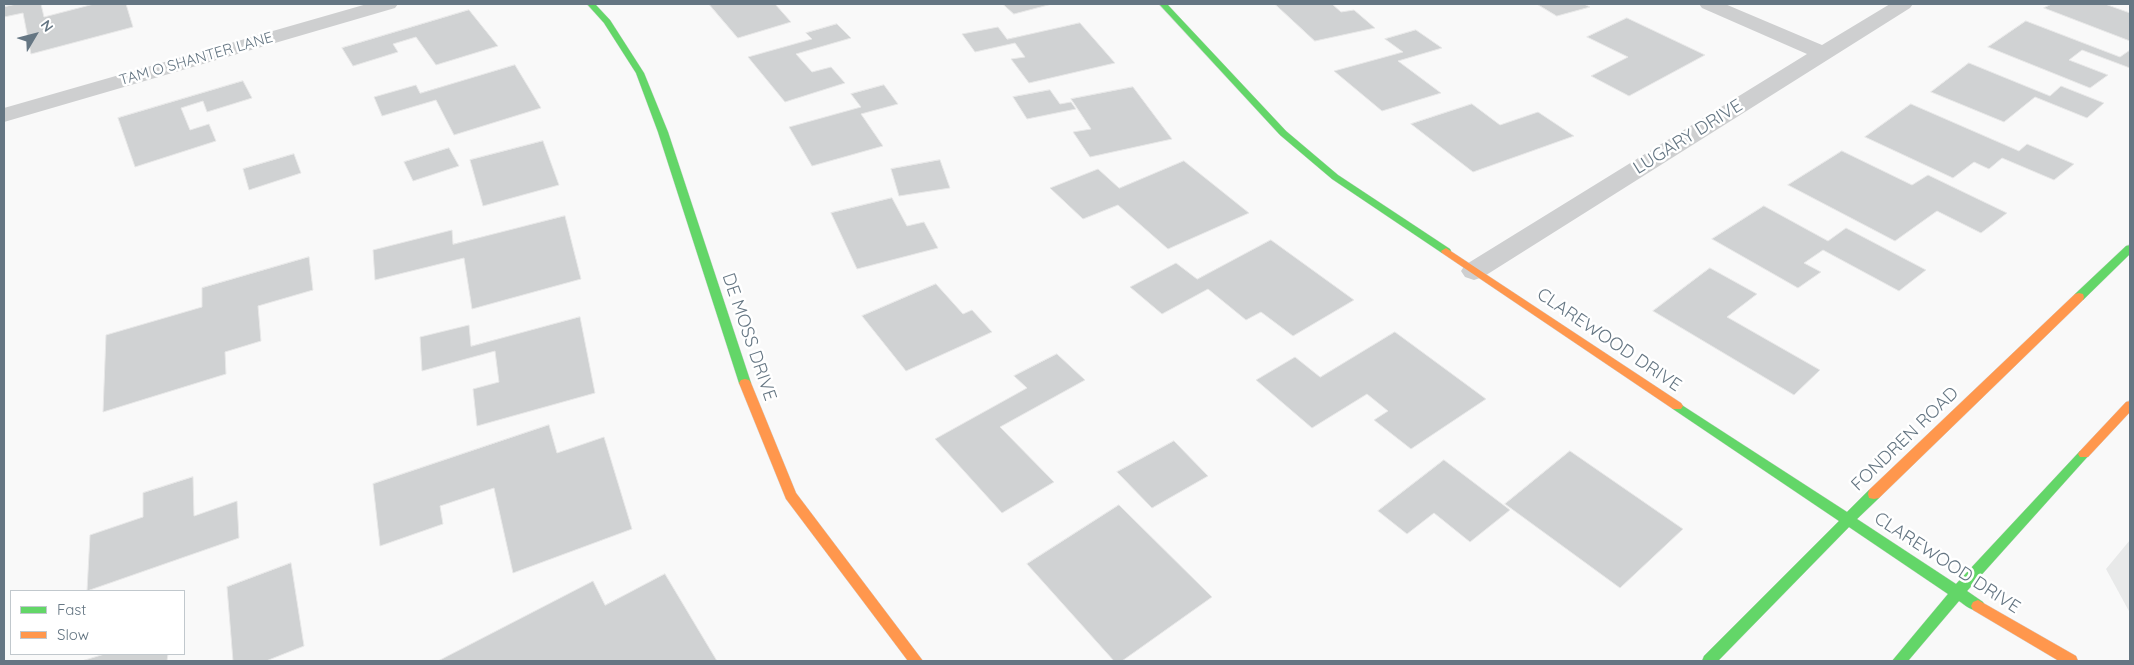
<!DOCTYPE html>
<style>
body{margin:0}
#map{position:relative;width:2134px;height:665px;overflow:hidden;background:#f9f9f9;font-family:Quicksand,sans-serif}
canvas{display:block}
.frame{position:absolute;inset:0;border:5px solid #657683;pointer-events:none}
.legend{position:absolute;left:10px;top:590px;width:175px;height:65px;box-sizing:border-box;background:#fff;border:1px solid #c1c8cd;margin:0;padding:6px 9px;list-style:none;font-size:15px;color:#657683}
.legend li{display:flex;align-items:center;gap:10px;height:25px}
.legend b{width:25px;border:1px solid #c1c8cd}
.north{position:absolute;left:10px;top:10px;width:50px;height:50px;-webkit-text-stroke:4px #fff;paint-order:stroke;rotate:53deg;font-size:14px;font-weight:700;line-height:20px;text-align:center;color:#657683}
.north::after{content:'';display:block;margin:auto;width:18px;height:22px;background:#657683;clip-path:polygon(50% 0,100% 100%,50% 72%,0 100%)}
</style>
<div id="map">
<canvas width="2134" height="665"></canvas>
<div class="frame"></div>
<ul class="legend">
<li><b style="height:6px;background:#63d668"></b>Fast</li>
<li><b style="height:6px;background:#ff974d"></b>Slow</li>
</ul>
<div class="north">N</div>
</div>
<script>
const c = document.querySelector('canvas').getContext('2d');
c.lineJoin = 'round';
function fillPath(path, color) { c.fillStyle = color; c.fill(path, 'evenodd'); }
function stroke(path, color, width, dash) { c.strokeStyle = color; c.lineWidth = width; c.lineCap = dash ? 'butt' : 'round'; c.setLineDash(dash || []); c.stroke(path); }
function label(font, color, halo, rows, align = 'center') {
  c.font = font + ' Quicksand,sans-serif'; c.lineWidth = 5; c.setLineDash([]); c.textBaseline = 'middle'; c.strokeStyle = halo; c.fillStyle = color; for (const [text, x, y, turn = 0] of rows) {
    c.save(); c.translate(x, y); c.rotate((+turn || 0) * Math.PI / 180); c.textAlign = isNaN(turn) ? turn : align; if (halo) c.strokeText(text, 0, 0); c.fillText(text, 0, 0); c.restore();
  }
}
fillPath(new Path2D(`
 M2130 540V613L2106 569Z`), '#e8e9e9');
const building = new Path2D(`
 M17 4H41L44 17 94 4H126L133 27 31 54 23 13 4 17V7Z
 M709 4H775L791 22 738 38Z
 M1003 4H1052L1014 14Z
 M1275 4H1332L1341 12 1354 10 1375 28 1315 41Z
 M1537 4H1584L1590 7 1557 16Z
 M2052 4H2105L2130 13V41L2044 8Z
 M469 10 498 46 436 65 416 37 393 44 398 52 353 66 342 48Z
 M1627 18 1705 55 1629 96 1591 76 1628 57 1587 37Z
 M2026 21 2120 57 2130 50V68L2082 50 2069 60 2108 75 2090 88 1988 47Z
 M1080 23 1115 63 1029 83 1011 59 1025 57 1015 43 975 52 962 34 998 27 1007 39Z
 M837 24 851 38 796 54 812 72 831 67 845 83 785 102 748 57 812 39 806 33Z
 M1416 30 1442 48 1398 61 1441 93 1382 111 1334 71 1403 52 1385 39Z
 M1969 63 2050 96 2061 86 2104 103 2087 118 2035 97 2004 122 1931 92Z
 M515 65 541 108 454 135 436 100 382 116 374 97 416 85 420 93Z
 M243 81 252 98 207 112 203 101 181 108 190 130 209 124 216 141 135 167 118 118Z
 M884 85 898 104 861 114 883 146 812 166 789 127 861 107 851 94Z
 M1133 87 1172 139 1090 157 1073 132 1091 129 1071 99Z
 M1050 90 1060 104 1071 102 1076 109 1027 119 1013 97Z
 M1472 104 1500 125 1538 112 1574 136 1473 172 1411 124Z
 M1911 104 2019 151 2027 144 2074 164 2054 180 2002 158 1989 169 1974 162 1953 178 1865 137Z
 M543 141 559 185 483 206 470 160Z
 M449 148 459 166 413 181 404 162Z
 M1842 151 1912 185 1928 175 2007 213 1981 233 1937 211 1895 241 1788 185Z
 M294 154 301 173 249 190 243 169Z
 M940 160 950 188 899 196 891 169Z
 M1184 161 1249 213 1168 249 1118 205 1083 219 1050 188 1098 169 1119 188Z
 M892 198 907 226 924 222 938 248 857 269 831 213Z
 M1764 206 1828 241 1846 228 1926 270 1899 291 1823 250 1804 263 1821 272 1798 288 1712 239Z
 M565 216 581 279 472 309 464 258 375 280 373 250 452 230 453 244Z
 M1271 240 1354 300 1293 336 1261 312 1246 320 1208 289 1162 314 1130 287 1176 263 1197 279Z
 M309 257 313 290 258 306 261 341 225 352 226 374 103 412 106 335 202 307V288Z
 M1710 268 1757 294 1727 317 1820 370 1794 395 1653 311Z
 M936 284 963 314 972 310 992 332 906 371 862 316Z
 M580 317 595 393 477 426 473 389 499 382 495 351 422 371 420 337 469 325 471 346Z
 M1395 332 1486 399 1411 449 1374 420 1388 411 1367 394 1312 428 1256 380 1295 357 1320 377Z
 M1057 354 1085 380 1000 427 1054 482 1002 513 935 439 1027 388 1014 376Z
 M549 425 557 453 604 437 632 529 513 573 494 488 440 506 443 524 380 546 373 484Z
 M1174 441 1208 476 1152 508 1117 472Z
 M1570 451 1683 529 1620 588 1505 504Z
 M1444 460 1510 510 1470 542 1434 513 1407 534 1378 511Z
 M193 477 194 516 237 501 239 538 87 591 90 535 143 517V493Z
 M1119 505 1212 597 1122 661H1114L1027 564Z
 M291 563 304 646 266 661H233L227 587Z
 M665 574 717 661H438L593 581 605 605Z
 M105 654H168L167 661H82Z`);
fillPath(building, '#d0d2d3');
stroke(building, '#e8e8e8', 1);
const fast = new Path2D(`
 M587 4H595L610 20 644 73 668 132 751 383 749 386H741L739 383 658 132 636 73 604 23Z
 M1159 4H1167L1286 131 1338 175 1450 249 1451 251 1450 253H1442L1332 179 1280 135Z
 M2130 245V254L2083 300H2075L2074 297 2075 294 2126 246Z
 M1677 402 1847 512 1869 490 1874 489 1879 490 1880 494 1879 498 1857 519 1956 584 2080 451H2088L2090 454 1967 591 1983 602 1985 606 1983 610C1974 613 1966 606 1959 601L1908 661H1892L1948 594 1849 527 1718 661H1702L1704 656 1839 521 1673 409 1671 406 1673 403Z`);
const slow = new Path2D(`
 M1446 248 1681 403 1683 406 1681 409H1673L1442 253 1441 251Z
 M2079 293 2083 294 2084 297 2083 300 1879 498 1874 499 1869 498 1868 494 1869 490 2075 294Z
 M745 379 749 380 751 383 796 493 923 661H908L786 499 739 383 741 380Z
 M2130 401V412L2088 457H2080L2078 454 2080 451 2126 402Z
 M1978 600 2076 656 2078 661H2059L1973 610 1971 606 1973 602Z`);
stroke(fast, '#d5d6d7', 1);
stroke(slow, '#d5d6d7', 1);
fillPath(new Path2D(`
 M367 4H398L395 8 4 122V108Z
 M1699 4H1725L1822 45 1890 4H1913L1910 8 1483 277 1474 280 1465 277 1461 271 1465 265 1807 54 1702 8Z`), '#cecfd0');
fillPath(fast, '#63d668');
fillPath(slow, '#ff974d');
label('15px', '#657683', '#fff', [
 ["TAM O SHANTER LANE",196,59,-16]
]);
label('18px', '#657683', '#fff', [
 ["LUGARY DRIVE",1688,137,-32],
 ["DE MOSS DRIVE",749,337,71],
 ["CLAREWOOD DRIVE",1609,340,34],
 ["FONDREN ROAD",1905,439,-44],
 ["CLAREWOOD DRIVE",1947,563,33]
]);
</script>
